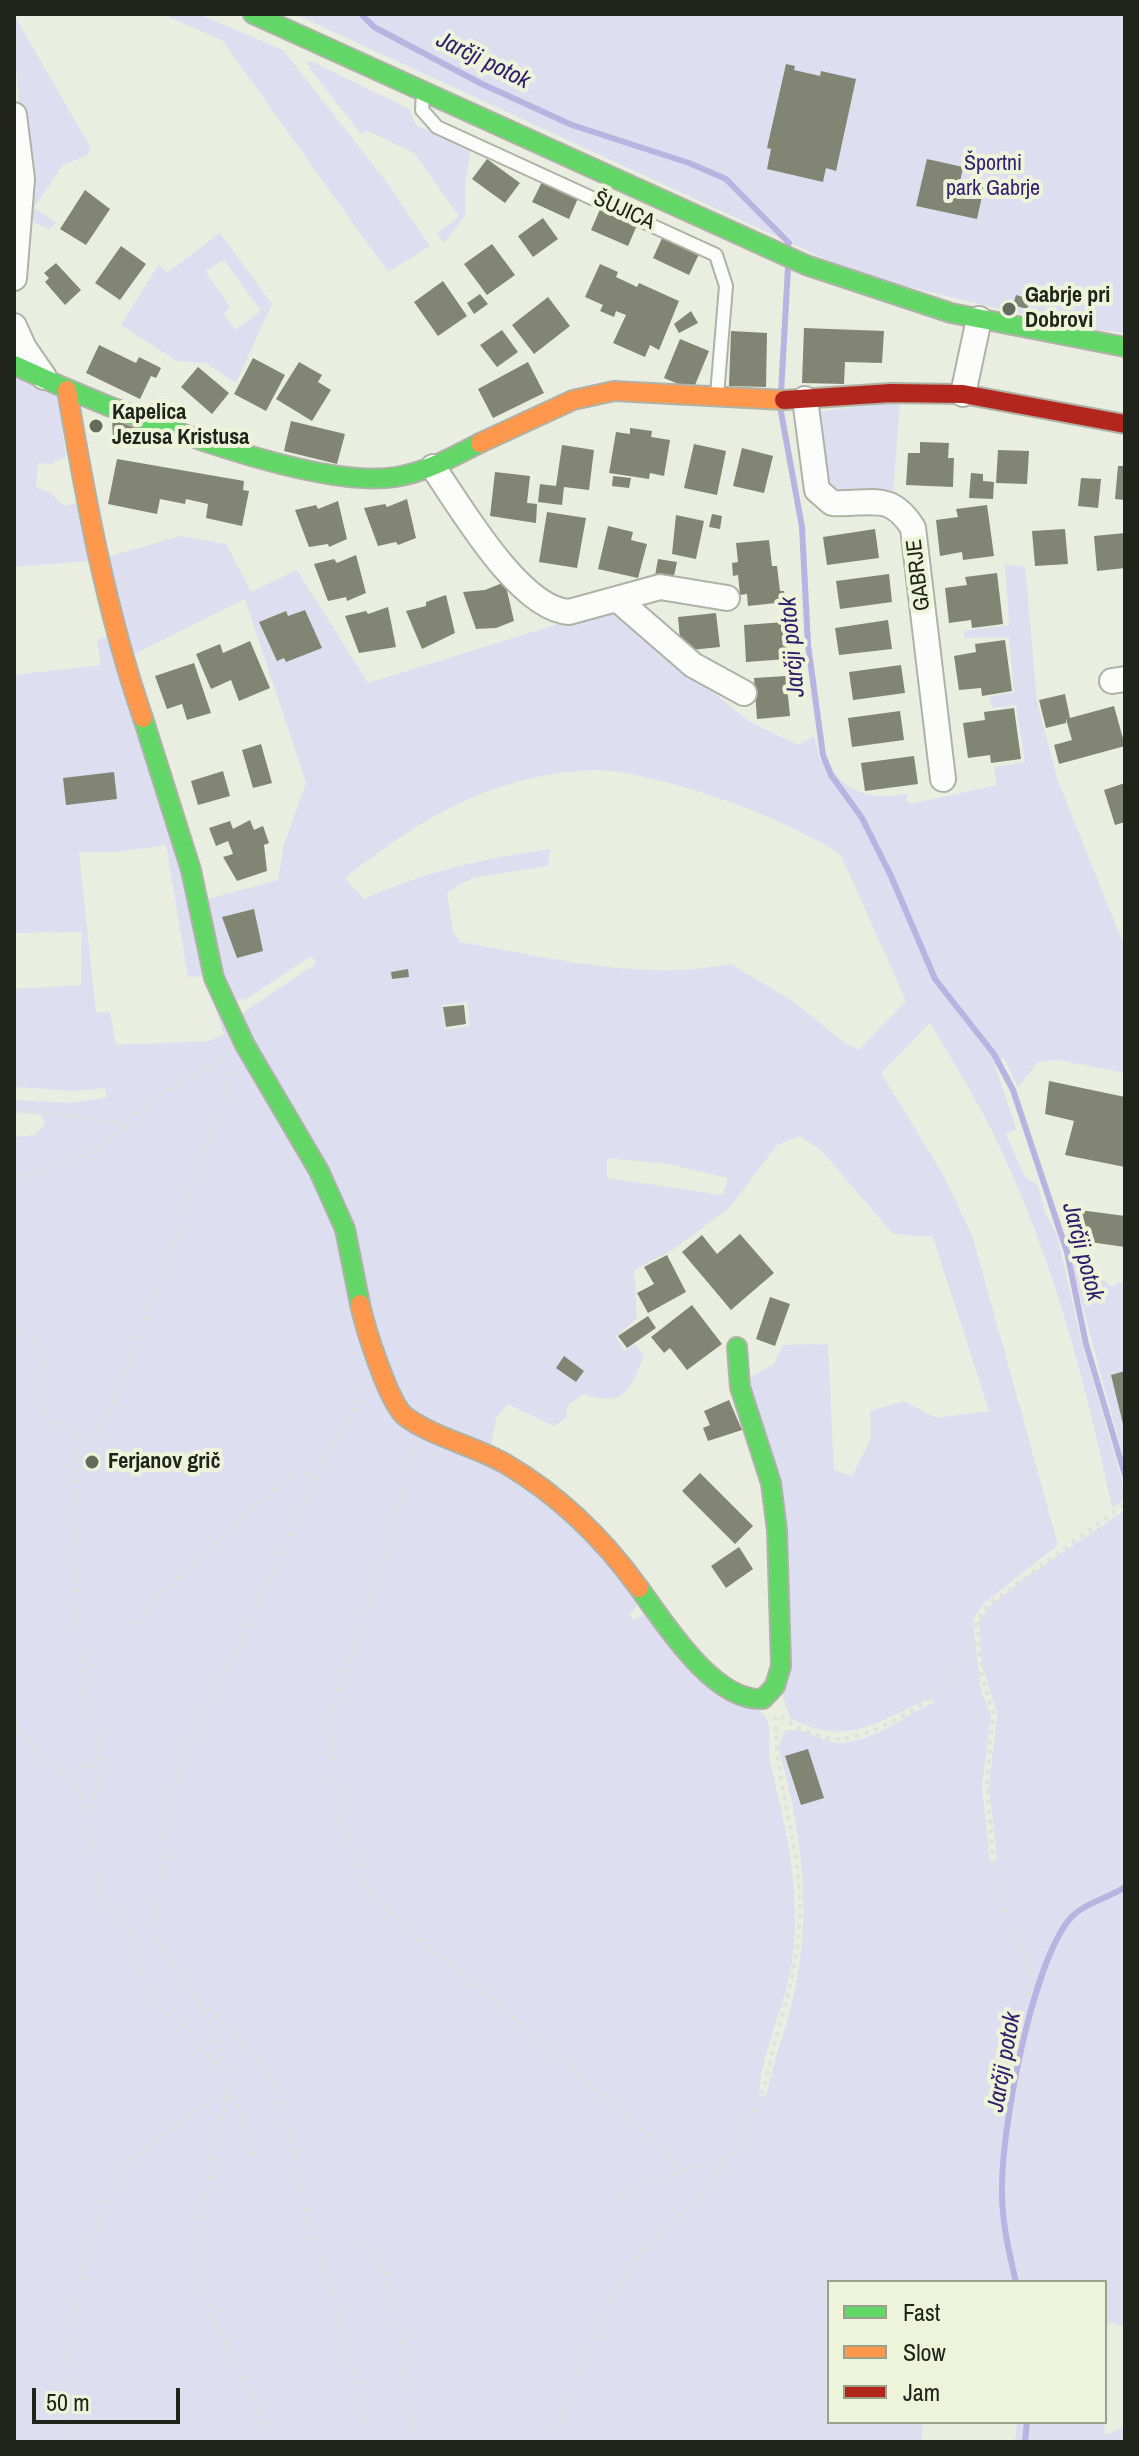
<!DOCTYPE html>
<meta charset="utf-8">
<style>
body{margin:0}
#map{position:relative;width:1139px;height:2456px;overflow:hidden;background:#eaeee0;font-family:"Archivo Narrow",sans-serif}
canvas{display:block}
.frame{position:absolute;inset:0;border:16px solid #21241a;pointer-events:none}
.legend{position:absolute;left:827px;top:2280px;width:280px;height:144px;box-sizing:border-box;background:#edf4da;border:2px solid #9ba18d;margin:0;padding:10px 14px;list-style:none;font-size:24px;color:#21241a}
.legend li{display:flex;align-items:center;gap:16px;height:40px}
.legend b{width:40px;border:2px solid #9ba18d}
.scale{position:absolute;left:32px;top:2388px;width:148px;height:36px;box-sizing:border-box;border:4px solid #21241a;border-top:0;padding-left:10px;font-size:24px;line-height:28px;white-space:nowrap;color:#21241a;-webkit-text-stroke:6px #edf4da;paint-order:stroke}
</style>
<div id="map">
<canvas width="1139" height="2456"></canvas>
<div class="frame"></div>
<ul class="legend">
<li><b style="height:10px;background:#63d668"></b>Fast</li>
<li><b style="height:10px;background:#ff974d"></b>Slow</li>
<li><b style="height:10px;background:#b3261e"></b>Jam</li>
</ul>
<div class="scale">50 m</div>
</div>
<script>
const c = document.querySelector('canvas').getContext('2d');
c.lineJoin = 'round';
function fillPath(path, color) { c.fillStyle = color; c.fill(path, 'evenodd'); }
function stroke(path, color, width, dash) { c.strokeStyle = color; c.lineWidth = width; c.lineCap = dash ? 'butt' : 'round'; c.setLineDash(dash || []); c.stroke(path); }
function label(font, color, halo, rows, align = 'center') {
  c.font = font + ' "Archivo Narrow",sans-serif'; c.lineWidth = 8; c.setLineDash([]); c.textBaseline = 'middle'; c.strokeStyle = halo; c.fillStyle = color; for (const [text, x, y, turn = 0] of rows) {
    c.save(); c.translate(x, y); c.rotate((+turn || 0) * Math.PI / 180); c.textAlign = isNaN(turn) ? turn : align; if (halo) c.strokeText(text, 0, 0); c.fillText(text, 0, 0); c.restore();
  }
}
fillPath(new Path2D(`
 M162 14H198L283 50 385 180 430 246 388 272 222 40Z
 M295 14H1125V333L1074 327 860 275Z
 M14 15 91 148 88 155 63 165 34 208 56 223 49 229 28 220C27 151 14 84 14 15Z
 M313 62 409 109 416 125 471 150 465 184V216L444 243 437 234 459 216 414 153 368 131 361 134 311 70 306 62Z
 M220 233 272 304 236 383 206 363 177 361 121 325 159 264 167 273ZM224 260 261 311 235 330 224 314 230 307 205 271Z
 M14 373 58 398 66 456 51 464 38 463 36 488 48 491 64 506 76 503 89 561 14 567Z
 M900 401 893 493 834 495 821 479 828 477 826 457H820L818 412Z
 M180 536 226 544 251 592 297 570 368 683 610 608 750 722 798 745 814 736 820 760H828C843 796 875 799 908 794L906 800 911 804 997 785 994 767 1025 762 1016 705 993 708 989 697 1014 692 1009 637 964 638V631L1009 625 1005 564 1025 567 1037 701 1057 778 1121 938H1125V1073L1058 1060 1038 1062 1018 1087 1004 1058 995 1065 1016 1129 1006 1134 1025 1177 1038 1185 1045 1213 1057 1234 1081 1340 1125 1491V1500L1112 1508C1086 1381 1051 1252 994 1135 975 1096 952 1060 930 1023L881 1073 944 1176 973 1238 1058 1545 983 1604 973 1620 981 1692 991 1714 982 1787 990 1861 997 1860 989 1786 997 1714 982 1665 979 1622 988 1608 1021 1581 1125 1510V2327L1112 2322 1108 2324 1105 2335V2282H829V2422H923L922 2442H14V1137L35 1135 45 1124 42 1115 14 1112V1100L70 1103 107 1097 105 1088 75 1091 14 1087V989L81 985 82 932 14 933V675L101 665 97 640 108 637 171 821 208 973 244 1053 312 1169 340 1231 360 1325 391 1406 407 1425 499 1464 550 1499 592 1536 641 1601 629 1615 634 1620 648 1611C668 1639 693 1673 721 1692 734 1701 754 1702 764 1715 774 1728 767 1747 770 1762 787 1833 805 1906 789 1978 780 2017 761 2056 759 2096H766C774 2058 789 2022 796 1984 812 1907 800 1822 778 1747L785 1731C804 1726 821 1743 840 1743 870 1743 907 1715 934 1702L930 1698C877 1722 846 1748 790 1718L783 1696 788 1639 783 1532 770 1454 746 1391 752 1376 774 1364 783 1345 828 1344 834 1470 852 1476 871 1439 870 1411 904 1401 937 1418 989 1411 933 1237 893 1234 822 1151 800 1136 777 1145 731 1206 674 1249 634 1270 637 1318 616 1337 625 1351 635 1344 644 1356C629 1390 626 1408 584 1394L567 1406 566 1418 554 1426 508 1404 496 1418 490 1451 423 1422 406 1410 395 1392 367 1314 360 1261 339 1198 240 1025 244 1012 317 963 311 956 246 999 231 1001 222 983 204 900 278 880 284 845 306 783 245 599 126 658 101 559ZM598 770C664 774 786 817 841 855L906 1001 859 1050 845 1043 792 1001 731 964C642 982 548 957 460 942L453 932 447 892 472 878 548 866 550 849C484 858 425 872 364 899L345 878C423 816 496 773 598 770ZM166 845 188 977 205 976 224 1035 209 1041 116 1045 110 1012 96 1013 79 852H117ZM467 1002 470 1026 445 1030 442 1005ZM607 1158 668 1164 728 1178 723 1195 607 1178Z
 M1071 1263 1083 1264 1112 1287 1125 1280V1464Z
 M1017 2422H1104L1105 2435 1125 2427V2442H1015Z`), '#dddeef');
stroke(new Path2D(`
 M361 14 374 27 482 84 572 125 689 163 726 179 789 243
 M781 393 788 268
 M781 412 802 527 808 645 823 755 831 775 862 818 891 876 935 979 994 1054 1013 1090 1067 1252 1086 1344 1125 1475
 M1016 2282C1009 2253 1002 2222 1002 2192 1001 2129 1031 1970 1068 1921 1082 1903 1107 1899 1125 1887
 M1025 2442 1027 2422`), '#b8b3e0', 6);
fillPath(new Path2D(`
 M786 64 795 66 794 70 820 76 821 71 856 79 836 171 826 168 823 182 767 169 771 149 767 148Z
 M487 159 520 183 505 203 472 179Z
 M927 159 963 167 960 182 984 187 977 219 916 206Z
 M543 180 579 196 569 219 532 202Z
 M85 190 110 209 86 245 60 229Z
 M601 207 638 223 628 246 591 230Z
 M543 218 558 239 533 257 518 236Z
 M663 236 700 252 689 275 653 258Z
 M492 244 515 275 487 295 464 264Z
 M121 246 146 264 120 300 95 283Z
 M56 263 81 290 65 305 45 282 49 278 44 273Z
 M600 264 618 272 616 277 637 287 639 283 679 301 659 350 650 345 645 357 613 343 626 315 616 311 614 317 600 311 603 305 585 297Z
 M443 281 467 316 438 336 414 302Z
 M480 294 488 304 474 314 467 303Z
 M1016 295 1030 299 1027 309 1013 305Z
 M548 297 570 326 534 354 512 325Z
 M691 311 698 323 679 333 674 324Z
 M804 328 884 331 882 363 845 362 844 384 802 383Z
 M502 330 518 352 497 367 480 345Z
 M731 331 767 333 766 387 729 386Z
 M680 339 709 351 693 390 664 378Z
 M99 345 136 363 139 357 161 368 156 378 151 376 140 399 86 373Z
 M253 358 285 375 266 411 234 394Z
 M299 362 322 375 318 382 331 390 312 421 276 399Z
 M528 362 544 393 493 418 478 389Z
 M198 367 229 393 212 414 181 387Z
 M112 418 143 427 139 444 113 440Z
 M291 421 345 434 337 464 284 451Z
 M630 428 652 431 651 437 670 440 664 476 650 473 649 479 609 473 616 432 630 434Z
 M920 442 949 443 948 458H954L953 487 906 485 908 453H920Z
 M694 444 726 451 717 495 684 488Z
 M562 445 594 450 589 490 564 487 562 505 538 502 540 484 556 486Z
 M742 448 773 456 764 493 733 486Z
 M998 450 1029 451 1027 484 996 483Z
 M117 459 244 481 243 490 249 491 242 526 206 518 208 504 186 499 185 504 160 499 157 514 108 504Z
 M1118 466H1125V500L1115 499Z
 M495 472 530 476 527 503 537 504 536 523 490 516Z
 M971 473 983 474V481L994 482 993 499 969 498Z
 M613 476 631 478 629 488 612 486Z
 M1081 478 1101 479 1098 508 1078 506Z
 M407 499 416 538 398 545 396 542 378 546 364 508 385 504 387 507Z
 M338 501 347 539 329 547 328 544 309 547 295 510 316 505 318 509Z
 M987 505 994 556 963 560 962 552 940 556 936 520 958 517 956 509Z
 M547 512 586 518 577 568 539 562Z
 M712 514 722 516 720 529 709 527Z
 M676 515 704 521 696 559 672 554Z
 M608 526 633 532 631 540 647 544 638 578 598 569Z
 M875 529 879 558 827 565 823 537Z
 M1065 529 1068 564 1035 566 1032 531Z
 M1125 533V568L1097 571 1094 536Z
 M769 540 772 566H777L780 591H784L785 602 748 606 747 594 740 595 738 575 733 576 732 563 738 562 736 543Z
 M356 555 366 593 347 601 346 597 328 601 314 564 334 559 337 563Z
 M658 559 677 562 673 580 655 576Z
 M997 573 1003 624 972 628 971 620 949 623 945 588 967 585 965 577Z
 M889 574 892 602 840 609 836 581Z
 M505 582 514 621 496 628 476 629 463 592 485 590Z
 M446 595 455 633 422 649 406 611 426 606V602Z
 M388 607 396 647 359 653 345 616 366 611 368 614Z
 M305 610 322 648 286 662 284 658 277 661 259 622 286 611 288 616Z
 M716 613 720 647 681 651 678 617Z
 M888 620 892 649 839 655 835 628Z
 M785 622 787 659 746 662 744 625Z
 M1005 640 1012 691 982 696 981 688 959 690 954 656 976 652 975 644Z
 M250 641 270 688 239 701 231 680 211 689 196 654 220 644 223 653Z
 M194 663 211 713 187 720 182 704 167 709 155 676Z
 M901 665 905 693 853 700 849 672Z
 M786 676 790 716 757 719 754 678Z
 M1065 694 1070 718 1114 706 1125 746 1059 764 1054 745 1072 740 1066 719V723L1046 728 1039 700Z
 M1014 708 1021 759 991 763 990 755 968 758 963 723 985 720 984 712Z
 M900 711 904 740 852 747 848 718Z
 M261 744 272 783 253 788 242 750Z
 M914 756 918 784 865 791 861 763Z
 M223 771 230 796 198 805 191 781Z
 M114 772 117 799 66 805 63 778Z
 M1125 783V822L1115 825 1104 790Z
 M250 820 254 830 263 826 269 843 264 845 267 871 237 881 223 857 233 854 228 841 216 846 209 828 230 821 233 829Z
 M254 909 263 951 237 958 222 917Z
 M408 969 409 977 392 979 391 972Z
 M464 1005 466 1024 446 1027 443 1007Z
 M1049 1081 1125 1097V1167L1065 1155 1074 1121 1045 1114Z
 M1072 1209 1125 1216V1247L1068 1239Z
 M740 1234 774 1273 731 1310 682 1252 702 1235 717 1254Z
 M667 1255 686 1292 648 1313 637 1293 654 1284 644 1267Z
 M770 1297 790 1304 775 1346 756 1339Z
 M692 1305 722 1344 687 1370 670 1348 664 1353 651 1337Z
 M648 1316 656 1328 627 1348 618 1336Z
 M564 1356 584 1371 576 1382 556 1368Z
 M1125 1371V1427L1124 1428 1111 1375Z
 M729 1400 742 1430 708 1441 703 1428 710 1425 704 1411Z
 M700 1473 753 1526 735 1544 682 1491Z
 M739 1547 753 1569 726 1588 711 1566Z
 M808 1749 824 1798 801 1805 785 1756Z`), '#828573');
const lane = new Path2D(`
 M423 93 422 110 437 127 716 255 726 286 717 395`);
const street = new Path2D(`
 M14 115 22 179 14 278
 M14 326 24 348 44 377
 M963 394 979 319
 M805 399 817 490 832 503C871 505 890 491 913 528L943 779
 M433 467C460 506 519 609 569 612L660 587 727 598
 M617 599 693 665 744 693
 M1112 681 1125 679`);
const fast = new Path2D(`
 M253 14 806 265 951 313 1125 347
 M14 365C97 404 308 491 396 477 426 472 453 457 480 443
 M143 718 191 870 214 978 245 1045 319 1171 345 1229 360 1304
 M639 1588C666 1625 714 1702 763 1699L775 1686 781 1666 777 1530 771 1483 740 1387 737 1347`);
const slow = new Path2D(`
 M67 390C86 501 106 611 143 718
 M480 443 573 400 614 391 784 400
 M360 1304C365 1327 389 1405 406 1417 435 1438 475 1446 506 1464 560 1496 603 1538 639 1588`);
const jam = new Path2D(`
 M784 400 891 393 963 394 1125 424`);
stroke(lane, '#afb2a7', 16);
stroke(street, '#afb2a7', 28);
stroke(fast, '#afb2a7', 22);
stroke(slow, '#afb2a7', 22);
stroke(jam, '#afb2a7', 22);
stroke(new Path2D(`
 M14 1109 126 1124
 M14 1177 47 1171 102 1147 145 1106 177 1084 224 1059
 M14 1328C73 1350 21 1388 48 1418 53 1423 59 1422 65 1426 75 1433 77 1438 91 1441L99 1435 126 1373 178 1232 198 1160 226 1102 228 1069
 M79 1439C74 1513 76 1586 80 1660 82 1688 92 1711 99 1737 105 1764 96 1791 89 1816
 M412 1449 395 1525 370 1606 339 1685 331 1721 337 1804 360 1874 385 1907 642 2129 684 2170
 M977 1622 982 1677 993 1712 987 1783 993 1858 1007 1920 1031 1967 1028 1995
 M138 1624 152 1602 285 1479 298 1472 317 1476
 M781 1716C795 1727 821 1740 839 1739 868 1738 930 1705 948 1682 965 1659 970 1628 988 1605L1125 1504
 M14 1722 41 1757 73 1781 83 1799 101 1896 129 1935 144 1983 161 2011 190 2029 202 2052 222 2067
 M61 1773 84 1764 100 1767
 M201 2000 257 2057 280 2092 306 2210 334 2295 370 2442
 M617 2198 642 2184 723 2159
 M362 2239 386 2274 397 2311 415 2442
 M84 2442C69 2428 64 2414 62 2394 73 2332 89 2206 132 2161 159 2133 194 2111 228 2095L242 2110 255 2161
 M275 2442 224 2339 199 2277V2242L217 2134 228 2095 219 2045 196 1995 158 1940 157 1913 168 1819 177 1779 204 1710 237 1653 317 1476 353 1412 362 1386
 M556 2442C563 2400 619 2278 647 2245 661 2228 681 2217 696 2201 723 2173 750 2123 764 2087 768 2074 770 2059 774 2046 789 1993 804 1941 799 1886 795 1829 774 1775 776 1718`), '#e0e0dd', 4, [4, 6]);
stroke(lane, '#fcfcfa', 12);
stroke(street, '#fcfcfa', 24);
stroke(fast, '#63d668', 18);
stroke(slow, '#ff974d', 18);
stroke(jam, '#b3261e', 18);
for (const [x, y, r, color] of [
 [1009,309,8,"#676b5f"],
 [96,426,8,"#676b5f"],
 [92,1462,8,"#676b5f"]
]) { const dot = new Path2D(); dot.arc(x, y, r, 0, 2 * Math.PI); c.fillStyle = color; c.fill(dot); stroke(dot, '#edf4da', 3); }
label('22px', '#352171', '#edf4da', [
 ["Športni",993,164],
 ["park Gabrje",993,189]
]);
label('22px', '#21241a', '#edf4da', [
 ["ŠUJICA",624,211,24],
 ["GABRJE",919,575,-97]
]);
label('bold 22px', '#21241a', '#edf4da', [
 ["Gabrje pri",1025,296],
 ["Dobrovi",1025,321],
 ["Kapelica",112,413],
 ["Jezusa Kristusa",112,438],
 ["Ferjanov grič",108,1462]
], 'left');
label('italic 24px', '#311c6c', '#edf4da', [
 ["Jarčji potok",483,61,26],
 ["Jarčji potok",793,647,-95],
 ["Jarčji potok",1082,1252,75],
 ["Jarčji potok",1005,2062,-80]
]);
</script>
